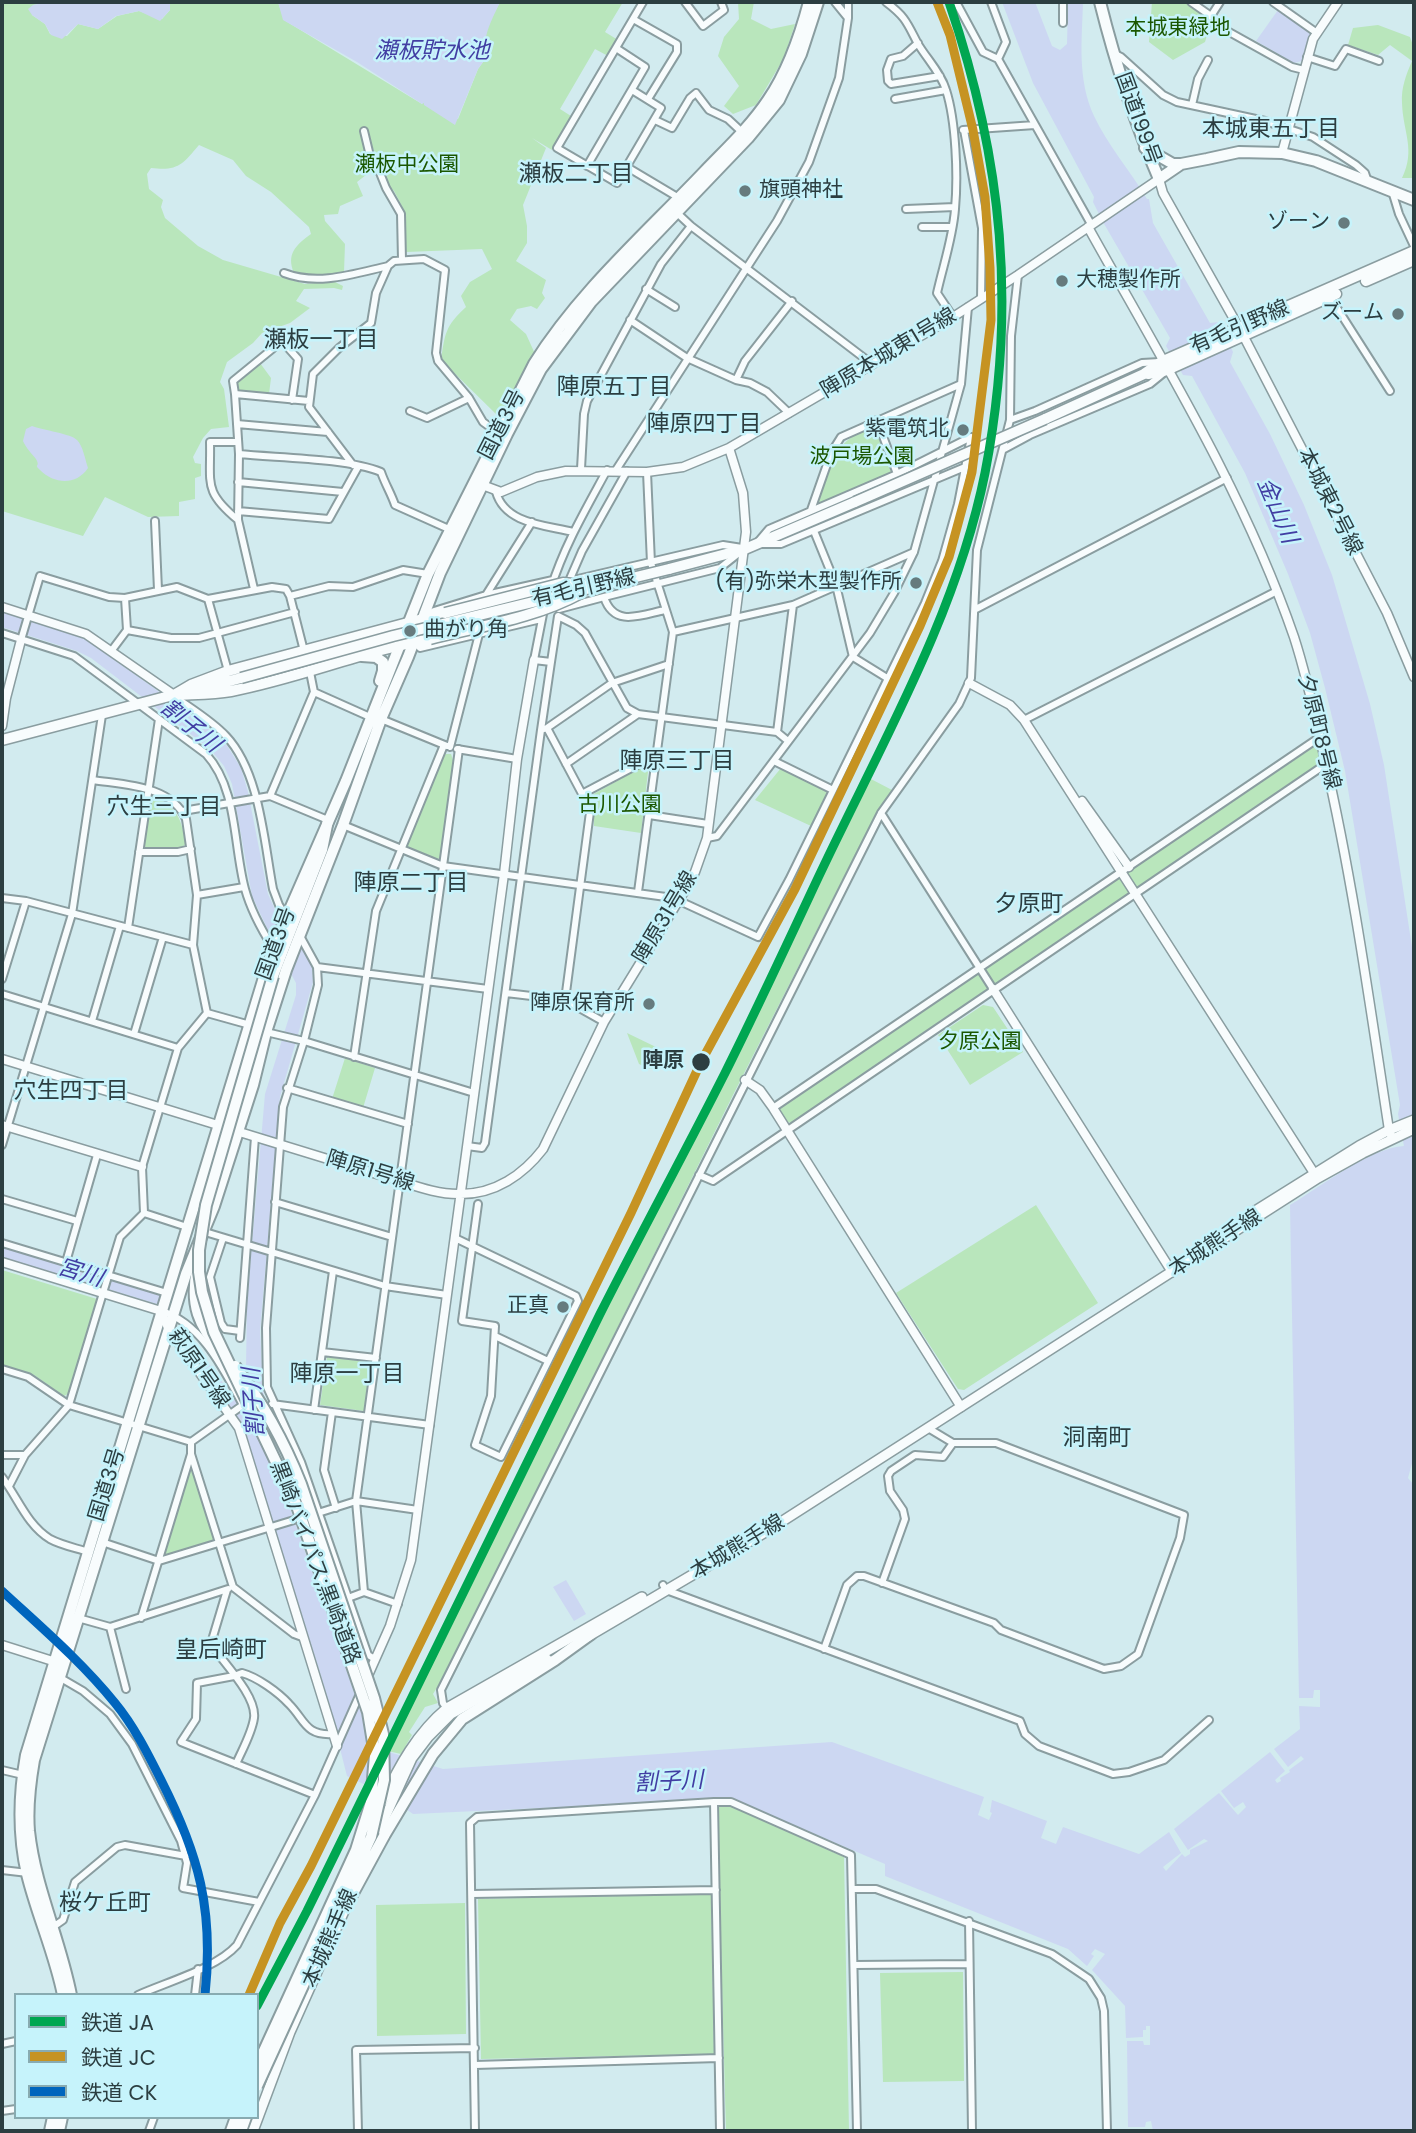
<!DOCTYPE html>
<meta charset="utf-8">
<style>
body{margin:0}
#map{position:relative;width:1416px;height:2133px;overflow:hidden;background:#d2ebef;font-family:Poppins,"Noto Sans JP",sans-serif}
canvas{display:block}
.frame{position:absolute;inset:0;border:4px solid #2c3e41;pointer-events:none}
.legend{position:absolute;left:14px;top:1993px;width:245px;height:126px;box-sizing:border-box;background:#c6f3fb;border:2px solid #88abb1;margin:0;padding:9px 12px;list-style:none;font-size:21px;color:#2c3e41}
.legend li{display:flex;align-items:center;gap:14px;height:35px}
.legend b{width:35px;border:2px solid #88abb1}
</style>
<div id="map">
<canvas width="1416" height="2133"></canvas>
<div class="frame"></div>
<ul class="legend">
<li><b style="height:9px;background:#00a651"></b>鉄道 JA</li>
<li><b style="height:9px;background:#c69322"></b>鉄道 JC</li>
<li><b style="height:9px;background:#0065bd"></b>鉄道 CK</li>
</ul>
</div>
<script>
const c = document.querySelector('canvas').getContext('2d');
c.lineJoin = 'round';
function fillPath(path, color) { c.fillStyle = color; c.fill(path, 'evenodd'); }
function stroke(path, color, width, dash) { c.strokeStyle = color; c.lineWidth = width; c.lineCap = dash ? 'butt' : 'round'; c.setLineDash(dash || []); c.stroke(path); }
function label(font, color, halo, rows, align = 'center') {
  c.font = font + ' Poppins,"Noto Sans JP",sans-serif'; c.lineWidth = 5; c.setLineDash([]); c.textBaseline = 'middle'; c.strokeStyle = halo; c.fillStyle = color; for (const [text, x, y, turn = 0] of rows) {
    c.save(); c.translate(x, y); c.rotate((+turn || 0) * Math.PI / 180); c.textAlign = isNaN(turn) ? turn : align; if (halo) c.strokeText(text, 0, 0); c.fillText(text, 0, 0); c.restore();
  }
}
fillPath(new Path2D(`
 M2 2H49L33 5 32 15 45 24 50 34 67 36 78 24 98 29 117 16 139 11 162 19 170 10V2H278L284 20 422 104 423 102 458 119 478 69 486 58C482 34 489 23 500 2H623L605 32 618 40 608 56 595 49 560 109 571 116 552 150 532 138 546 148 523 205 527 226V243L516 261 546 280 542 293 545 298 537 309 531 306 517 309 510 320 526 334 536 356 515 394 499 417 441 360C445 334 445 326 466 307L461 296 470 282 492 269 482 249 406 252 405 212 394 191 388 185 370 141 364 143 369 159 366 175 357 182 363 196 340 206 338 214 324 215 325 221 345 244 344 272C327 278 312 277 294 273 286 254 296 245 311 234L309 227 271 192 246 176 233 160 199 145C182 165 178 171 151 168L147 174 149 189 163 200 161 207 165 218 198 246 223 260 305 284 333 281 343 286 342 290 334 288 304 289 296 301 310 308 290 323 262 333 253 343 227 362 220 382 224 389 229 427 211 429 203 438 193 457 195 463 201 464V476L195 478V499L179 502V516L148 517 105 497 83 536 2 511Z
 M738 2H754L751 19 771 29 795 24 784 58 756 105 733 114 724 106 739 86 718 56 724 37 739 19Z
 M1152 2H1185L1209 18 1211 23 1205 42 1173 60 1149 42Z
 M1378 25 1410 37 1414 48V178H1402C1416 149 1403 133 1402 103 1401 88 1406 75 1412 61L1390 45 1378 55 1348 45 1353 28Z
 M260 363 271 378 269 394 237 390 235 386 237 381Z
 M870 427 876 428 893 468 892 472 820 503 817 500C830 464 833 443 870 427Z
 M1315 746 1319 748 1322 763 792 1123 787 1122 779 1108Z
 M446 754H451L453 760 441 857 438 859 407 848V843L443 756Z
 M649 763 641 833 594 826V815L590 796Z
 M781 768 828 792 811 826 755 800Z
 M869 778 892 790 878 810 733 1095 449 1668 433 1694 438 1703 425 1707 409 1732 412 1735 401 1754 388 1751 618 1284 721 1089Z
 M154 795C179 812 180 815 186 844 175 853 159 850 146 850L144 847 151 797Z
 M983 1005 993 1007 1023 1052 970 1085 938 1035Z
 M627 1033 658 1048 663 1055 660 1066 650 1069 639 1064Z
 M345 1058 375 1068 363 1108 332 1099Z
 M1036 1205 1098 1303 964 1390 958 1389 896 1293Z
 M2 1270 97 1299 68 1394 64 1396 34 1375 2 1365Z
 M327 1357 370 1362 364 1411 320 1405Z
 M191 1467H195L215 1541 166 1558 164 1555Z
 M717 1806H731L844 1857 849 2131H726Z
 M711 1894 714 2054 481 2059 478 1899Z
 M465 1903 466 2034 377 2036 376 1905Z
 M963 1972 964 2081 883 2082 880 1973Z`), '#b9e6bc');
fillPath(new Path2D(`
 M49 2H170V10L160 21 139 11 116 16 98 29 78 24 62 39 51 35 45 24 32 15 28 9 33 5Z
 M278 2H500C491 22 482 36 486 58L478 69 455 125 424 105V103L422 104 357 62 283 20Z
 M1002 2H1035L1052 46 1060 50 1067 44 1068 2H1083C1082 40 1077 79 1094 116 1107 144 1131 172 1147 199H1149L1153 223 1210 323 1219 322 1233 352 1230 362 1270 434 1304 505 1332 575 1370 704 1384 765 1414 960V1456L1408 1478 1414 1485V2131H1153L1151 2121 1146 2122 1145 2127H1128L1127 2041H1143L1144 2045H1150V2026H1146V2030H1143V2037L1126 2038 1125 2006 1092 1970 1105 1954 1095 1949 1091 1954 1094 1956 1087 1966 1068 1949 885 1876V1864L733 1799 413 1814 386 1795 347 1776 324 1686 243 1427 179 1335 182 1326 248 1418H250L246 1367 247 1302 265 1094 296 995V983L275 945 252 896 232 784 224 766 210 749 91 658 77 651 2 627V612L85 639 154 688 219 737 228 747 241 768 248 792 268 894 277 914 305 952 312 968 313 982 280 1097 260 1331 263 1387 268 1445 373 1747 443 1769 832 1742 984 1797 978 1815 989 1820 992 1813 990 1812 992 1800 1047 1821 1041 1838 1056 1844 1063 1827 1139 1854 1169 1832 1181 1853 1163 1867 1166 1871 1182 1854 1185 1857 1190 1854V1850L1208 1841 1204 1839 1188 1850 1174 1829 1219 1793 1238 1815 1246 1807 1243 1802 1234 1808 1221 1791 1270 1752 1285 1771 1275 1780 1277 1783 1281 1781 1280 1778 1290 1772 1289 1770 1304 1759 1301 1756 1288 1767 1274 1749 1300 1729 1299 1706 1320 1707V1690H1314L1313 1698H1299L1290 1205C1320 1187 1370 1148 1404 1146L1398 1114 1400 1105 1345 771 1325 688 1310 633 1288 574 1245 473 1192 376 1183 375 1166 346 1170 338 1103 222 1093 202 1094 197 1033 83Z
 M1278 10 1312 34 1302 61 1294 63 1256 41Z
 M32 426C42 430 72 434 77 440 83 446 85 459 88 468 76 486 54 484 40 470 33 463 41 468 36 459 32 454 26 448 23 441L26 429Z
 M566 1580 586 1614 574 1621 553 1587Z`), '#ccd7f2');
stroke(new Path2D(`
 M2 1251 158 1298`), '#ccd7f2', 12);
const minor = new Path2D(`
 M685 2 703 26 724 10 721 2
 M848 2V18
 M886 2C906 17 907 23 918 44 927 59 941 73 946 90 956 121 958 176 955 209 953 237 943 266 937 293L953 317
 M956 2 983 52 998 59 1091 224
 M991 2 1006 42 998 59
 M1191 2 1211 16
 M1220 2 1211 16 1213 23 1292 67 1304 70
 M1273 2 1317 33
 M633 19 677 44V52L648 99
 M1063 23V2
 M918 43 903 56 891 59 887 70 888 81 891 84 940 76
 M1115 54 1121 57 1163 95 1177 102 1265 121 1313 137 1356 165 1365 173 1368 182
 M1307 57 1335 66 1346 49 1379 61
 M632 90 661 108 617 183 557 148 643 2
 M895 99 946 90
 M1192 105 1198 79 1208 60
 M655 120 672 128 690 98 696 93 709 110 728 119 744 134
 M963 130 1035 125
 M964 130 982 228 981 299
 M364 131 371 160 378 168 386 188 401 214 402 260
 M587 166 645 67 616 48
 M627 167 679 198
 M1392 191 1399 214 1414 246
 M906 209 955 207
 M675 211 691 226 872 364
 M922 227H952
 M284 273C318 286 353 274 388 266L394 261 424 259 445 270 436 353 438 361 469 398 483 422 498 433
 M646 289 675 307
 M1330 297 1390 391
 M630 320 687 358 736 380 750 383 767 392 789 413
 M736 380 745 361 792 301
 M235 394 233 381 282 341 298 359 292 400
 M410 411 427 418 469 398
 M877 420 897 474
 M1010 420 1035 411 1142 363 1160 362
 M237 424 328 432
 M1004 449 1030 435 1150 384 1166 371
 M239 454C279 458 346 458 381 472 385 484 391 493 395 505L451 530
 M353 465 309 407 313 374 339 348 371 323 376 293 388 266
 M581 469 584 414 587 401 661 264 691 226
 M616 470 777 221 809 162 839 78 848 18 835 2
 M238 482 343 492
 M496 492C505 524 545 525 573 532
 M811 510 831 453 841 437 961 384
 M238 511 329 519 358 467
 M238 520C203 491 211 484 210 442H238
 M155 521 158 590
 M814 531 836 585 853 657 887 678
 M762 544H781L965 467
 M569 581 723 545 742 548
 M569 581 582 551 627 471
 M551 588C564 546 586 509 607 470
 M254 589 238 520 239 454 235 394 309 401
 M290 596 329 586 353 587 403 570 428 574
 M208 599 228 671
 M544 609 534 660 551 662 541 730 547 728 588 805 590 812 565 1000
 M559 609 604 597
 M976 609 1227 478
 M665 610C641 615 614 628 604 597L720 568 739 553
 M428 615 434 611 486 595 553 580
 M127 630 171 638H199L295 612
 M673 632 793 605 914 552
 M2 633 74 656 206 754C238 789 233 845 245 889 251 911 261 929 273 948
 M21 640 40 576 109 597 125 598 177 587 208 599 272 587 286 589 290 596 304 651
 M414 642 420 648 541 619
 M112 650 127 630 125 598
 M551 662 558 616 576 625 585 633 627 708 638 714 777 732 788 741
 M314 692 370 717
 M175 697C192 709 212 721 226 736 260 772 264 842 273 889L279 905 286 916
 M381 719 447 746
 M1024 720 1277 591
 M547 728 612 683 669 664
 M777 732 793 605
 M450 747 479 634 486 595 532 522
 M457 749 517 759
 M774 761 833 790
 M566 764 638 714
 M582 794 656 755
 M270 796 314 692 310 672
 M183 811 270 796 328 820
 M881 813 993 989
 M649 815 708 824
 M343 825 443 866 673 898 758 937 789 880 925 603 942 561 958 504 971 437 897 474 769 529 758 542
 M707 838 717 836 870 633 894 593 914 552 961 384 968 307
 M139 852H178L191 849
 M638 892 673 632 651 563 647 472
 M197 895 244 887
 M2 898 26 901 193 945
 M128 928 159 719
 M300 936 317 967 318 985 304 1041 283 1107 266 1328 267 1387 301 1462 368 1655 375 1659
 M317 967 488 989
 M2 979 26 901
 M506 993 565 1000 604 1022
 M2 994 178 1048
 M207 1013 250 1025
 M92 1021 120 926
 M266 1032 304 1041 474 1093
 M134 1034 163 937
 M354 1057 376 911 444 745
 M287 1088 408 1124
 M773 1108 1320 737
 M2 1145 72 914 102 715
 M467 1146 482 1148 485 1143 541 730
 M699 1175 713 1181 1326 764
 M2 1199 77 1221
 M275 1202 392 1237
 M144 1213 187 1227
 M205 1232 385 1286 447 1295
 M223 1238 210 1277 221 1323 225 1329 240 1331
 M455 1238 576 1296 578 1301 501 1457 475 1445 491 1396 495 1326 462 1321 478 1204
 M2 1243 167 1293
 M66 1262 97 1155
 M161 1311C202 1323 224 1370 243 1405
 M495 1336 548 1361
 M240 1338 255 1137
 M322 1352 376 1358
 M2 1369 28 1377 69 1405 191 1442
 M272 1404 430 1425
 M314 1410 333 1271
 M332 1412 324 1470 336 1508
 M191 1442 243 1405 251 1404
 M191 1454 233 1587 294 1634 302 1637
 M2 1455H25L69 1405 120 1237 144 1213 142 1167 178 1048 207 1013 193 945 197 895 186 819C171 785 125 785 93 780
 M2 1477C18 1498 27 1525 50 1539 61 1545 76 1548 88 1552
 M9 1486 25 1455
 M318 1513 356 1501 418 1510
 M102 1542 159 1561 304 1517
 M882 1583 905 1519 903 1510 890 1491 888 1476 891 1471 915 1455 943 1457 953 1443
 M663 1585 666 1590 677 1594 1020 1721 1025 1734 1039 1746 1113 1774 1129 1772 1164 1760 1209 1720
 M227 1590 212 1640 213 1647C225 1664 257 1697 254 1718 252 1733 242 1750 236 1764
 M364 1592 356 1501 459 749
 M348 1598 364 1592 398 1604
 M78 1618 110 1627 228 1589
 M141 1618 191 1454V1442
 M110 1627 126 1689
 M824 1649 847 1585 857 1576H864L994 1623 1001 1630 1104 1669 1121 1666 1138 1654 1180 1538 1184 1515 996 1443H953L928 1428
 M59 1677 83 1691 110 1714 132 1744 181 1841 187 1863 183 1888 259 1902
 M448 1710 443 1703 441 1690 881 813 959 704 971 678 977 550 1010 420 1011 336 1018 275
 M2 1770 23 1775
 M315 1795 181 1742 196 1719 197 1683 234 1676 242 1673C257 1677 278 1692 289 1704 305 1720 305 1736 333 1734
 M714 1802 720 2131
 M2 1870 28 1873
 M853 1889H876L1052 1954 1089 1979 1101 1998 1104 2011 1107 2131
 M472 1894 716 1890
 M969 1921 972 2131
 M53 1927 63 1920 75 1882 117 1847 125 1845 186 1856
 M854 1965 969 1964
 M138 1995C167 1982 217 1968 237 1945L315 1795 359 1696
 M195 1995 198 1969
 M2 2044 16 2041
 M475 2065 719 2058
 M2 2111 16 2109
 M149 2131 154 2117
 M358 2131 356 2050 475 2048
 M475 2131 470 1823 477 1817 714 1802H731L851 1855 857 2131`);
const tertiary = new Path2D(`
 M1282 153 1313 39 1338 2
 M1088 227C1162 360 1244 492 1294 637 1307 677 1316 719 1325 760 1353 882 1370 1006 1389 1130L1392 1138
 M477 483 501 492 537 477 566 471 647 472 683 467 729 448 953 317 1018 275 1159 179 1163 193 1243 335 1387 613 1414 677
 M2 607 86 634 174 695
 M969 683 1010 705 1024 720 1314 1173
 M2 726 6 698 21 640
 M1082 801 1129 867
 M993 989 1172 1272
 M2 1059 221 1126
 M745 1080 760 1090 773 1108 961 1407
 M2 1125 142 1167
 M233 1130C283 1145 333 1161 383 1176 408 1183 435 1195 461 1194 495 1194 523 1175 543 1149L604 1022 685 890 695 872 707 838 746 532 743 493 729 448
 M2 1262 161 1311 168 1328 239 1428 337 1746
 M2 1645 59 1663
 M366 1680 390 1626 411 1560 504 874 517 759 534 660`);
const secondary = new Path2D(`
 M1255 1211 1359 1146 1389 1130 1414 1120
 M587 1637 767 1531 1318 1178 1363 1153 1414 1129
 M382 1802C399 1766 417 1733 447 1708L642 1597
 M372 1846 412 1758 428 1737 451 1714 547 1659
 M253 2131 290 2032 353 1891`);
const primary = new Path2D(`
 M1366 281 1414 260
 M1148 374 1167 370 1336 294
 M1045 419 1144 374 1163 361 1414 251
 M669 569 745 549 855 502
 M199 689 241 678
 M174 695 191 685 228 671 445 613
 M178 695C195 694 214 694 231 691 299 678 362 651 430 639
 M2 740 177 694`);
const trunk = new Path2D(`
 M1100 2C1115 62 1134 121 1159 179L1181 164 1207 159 1239 152 1282 153 1316 161 1414 200
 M1145 148 1173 164H1181
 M362 656 376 657 383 662V671L380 681
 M63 1995C55 1954 37 1915 27 1874 18 1835 19 1794 26 1755L273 948 346 781 428 574 534 364C579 292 645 234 704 172 726 149 750 127 768 100 788 71 800 36 809 2
 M71 1995C60 1939 35 1887 29 1831 27 1807 30 1783 34 1760L186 1274 214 1206 253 1085 266 1032 286 970 343 825 381 719 408 657 440 573 507 434 541 369 591 302 748 138 779 100 801 54 818 2
 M50 2131 53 2117
 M59 2131 62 2117`);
const motorway = new Path2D(`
 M273 976 322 850 328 820
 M197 1269C190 1305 198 1325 222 1353
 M384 1836 433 1754 462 1719 555 1660 591 1634
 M231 2131 236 2117
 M241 2131 246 2117`);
stroke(minor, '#8a9da0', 10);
stroke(tertiary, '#8a9da0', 11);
stroke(secondary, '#8a9da0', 12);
stroke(primary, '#8a9da0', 13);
stroke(trunk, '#8a9da0', 14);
stroke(motorway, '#8a9da0', 14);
stroke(minor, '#f8fcfd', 6);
stroke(tertiary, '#f8fcfd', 8);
stroke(secondary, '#f8fcfd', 9);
stroke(primary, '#f8fcfd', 10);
stroke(trunk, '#f8fcfd', 10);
stroke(motorway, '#f8fcfd', 10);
const primaryBridge = new Path2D(`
 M855 502 1045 419
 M445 613 563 583 584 585
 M430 639C481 626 535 618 581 593
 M241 678 393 636 669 569`);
const motorwayBridge = new Path2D(`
 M235 1366C263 1403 284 1441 301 1484L374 1698 383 1734 384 1780 371 1837 257 2086
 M352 1895 384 1836
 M257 2066 356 1850 371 1802 375 1755 368 1712 297 1506 214 1332 202 1292 199 1272V1250L206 1205 273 976`);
stroke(primaryBridge, '#8a9da0', 13, []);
stroke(motorwayBridge, '#8a9da0', 14, []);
stroke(primaryBridge, '#f8fcfd', 10);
stroke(motorwayBridge, '#f8fcfd', 10);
stroke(new Path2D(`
 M257 2006 307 1911C405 1712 501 1512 600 1314 641 1233 684 1154 725 1073 754 1015 782 955 810 895 873 758 955 622 985 473 1017 308 1003 160 949 2`), '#00a651', 9);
stroke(new Path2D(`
 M249 1995 280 1923 311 1866 631 1213 701 1062 795 889 920 626 949 557 972 472 991 320 990 268 985 197 973 130 950 35 937 2`), '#c69322', 9);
stroke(new Path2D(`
 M2 1591C41 1627 82 1662 115 1703 134 1726 148 1754 161 1780 199 1855 214 1910 205 1995`), '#0065bd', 9);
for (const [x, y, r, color] of [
 [745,191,7,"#667b7e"],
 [1344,223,7,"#667b7e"],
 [1062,281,7,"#667b7e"],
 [1398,314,7,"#667b7e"],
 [963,430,7,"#667b7e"],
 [916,583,7,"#667b7e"],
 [410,631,7,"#667b7e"],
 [649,1004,7,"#667b7e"],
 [701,1062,10,"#2c3e41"],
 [563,1307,7,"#667b7e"]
]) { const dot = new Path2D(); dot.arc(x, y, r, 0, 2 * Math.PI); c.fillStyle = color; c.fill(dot); stroke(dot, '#c6f3fb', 2.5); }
label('21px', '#1b5701', '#c6f3fb', [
 ["本城東緑地",1178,29],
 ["瀬板中公園",407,166],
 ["波戸場公園",862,458],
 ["古川公園",620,806],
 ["夕原公園",980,1043]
]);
label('21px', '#2c3e41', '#c6f3fb', [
 ["国道199号",1137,119,70],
 ["有毛引野線",1240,328,-23],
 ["陣原本城東1号線",889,354,-31],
 ["国道3号",503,425,-63],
 ["本城東2号線",1329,502,63],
 ["有毛引野線",584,589,-13],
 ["夕原町8号線",1318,732,76],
 ["陣原31号線",666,918,-59],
 ["国道3号",277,944,-70],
 ["陣原1号線",370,1172,17],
 ["本城熊手線",1216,1244,-33],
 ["萩原1号線",198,1369,55],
 ["国道3号",108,1485,-73],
 ["本城熊手線",738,1548,-31],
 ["黒崎バイパス;黒崎道路",314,1563,69],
 ["本城熊手線",331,1939,-66]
]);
label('21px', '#2c3e41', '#c6f3fb', [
 ["旗頭神社",759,191,"left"],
 ["ゾーン",1330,223],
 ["大穂製作所",1076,281,"left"],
 ["ズーム",1384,314],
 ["紫電筑北",949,430],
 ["(有)弥栄木型製作所",902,583],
 ["曲がり角",424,631,"left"],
 ["陣原保育所",635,1004],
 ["正真",549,1307]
], 'right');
label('bold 21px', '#2c3e41', '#c6f3fb', [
 ["陣原",684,1062]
], 'right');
label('italic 23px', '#423ea3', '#c6f3fb', [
 ["瀬板貯水池",432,52],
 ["金山川",1276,511,67],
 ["割子川",190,727,39],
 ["宮川",80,1274,17],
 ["割子川",255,1402,-94],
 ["割子川",669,1783,-3]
]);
label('23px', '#2c3e41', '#c6f3fb', [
 ["本城東五丁目",1271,130],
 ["瀬板二丁目",576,175],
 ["瀬板一丁目",321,341],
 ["陣原五丁目",614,388],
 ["陣原四丁目",704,425],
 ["陣原三丁目",677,762],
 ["穴生三丁目",164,808],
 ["陣原二丁目",411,884],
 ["夕原町",1029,905],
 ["穴生四丁目",71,1092],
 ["陣原一丁目",347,1375],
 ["洞南町",1097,1439],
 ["皇后崎町",221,1651],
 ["桜ケ丘町",105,1904]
]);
</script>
